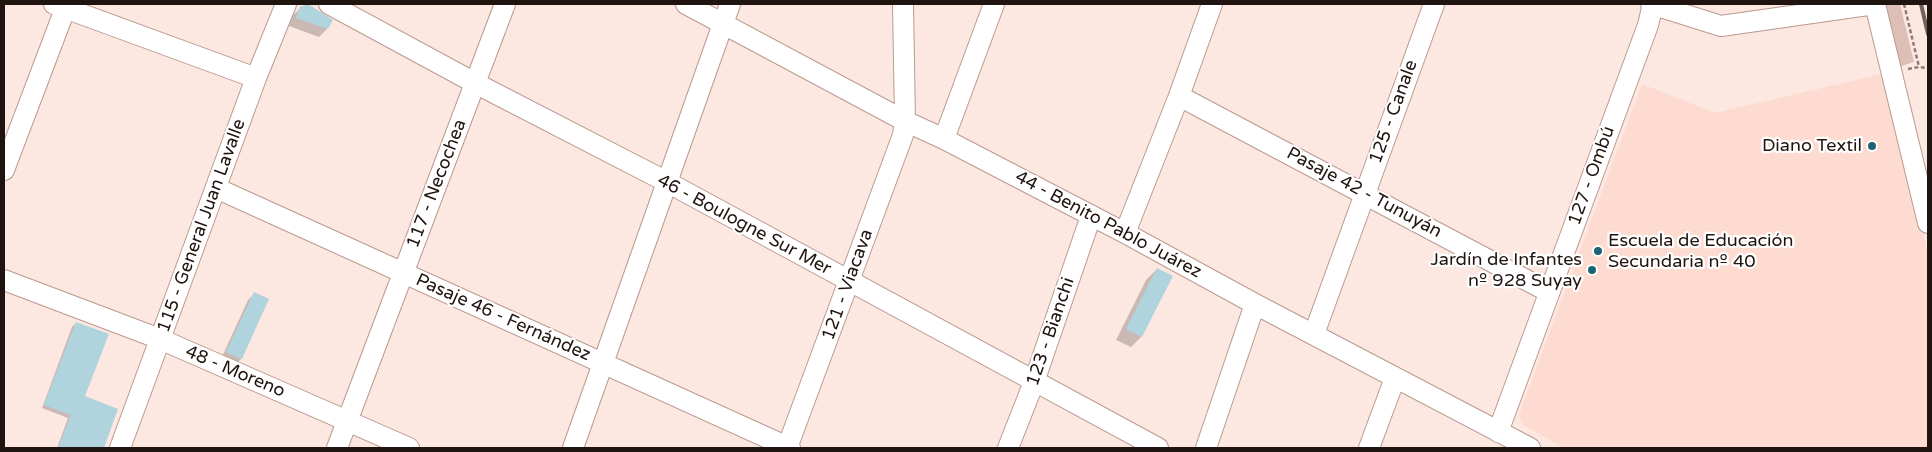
<!DOCTYPE html>
<meta charset="utf-8">
<style>
body{margin:0}
#map{position:relative;width:1932px;height:452px;overflow:hidden;background:#fde7e1;font-family:"Varela Round",sans-serif}
canvas{display:block}
.frame{position:absolute;inset:0;border:5px solid #201411;pointer-events:none}
</style>
<div id="map">
<canvas width="1932" height="452"></canvas>
<div class="frame"></div>
</div>
<script>
const c = document.querySelector('canvas').getContext('2d');
c.lineJoin = 'round';
function fillPath(path, color) { c.fillStyle = color; c.fill(path, 'evenodd'); }
function stroke(path, color, width, dash) { c.strokeStyle = color; c.lineWidth = width; c.lineCap = dash ? 'butt' : 'round'; c.setLineDash(dash || []); c.stroke(path); }
function label(font, color, halo, rows, align = 'center') {
  c.font = font + ' "Varela Round",sans-serif'; c.lineWidth = 4.5; c.setLineDash([]); c.textBaseline = 'middle'; c.strokeStyle = halo; c.fillStyle = color; for (const [text, x, y, turn = 0] of rows) {
    c.save(); c.translate(x, y); c.rotate((+turn || 0) * Math.PI / 180); c.textAlign = isNaN(turn) ? turn : align; if (halo) c.strokeText(text, 0, 0); c.fillText(text, 0, 0); c.restore();
  }
}
fillPath(new Path2D(`
 M1886 73 1928 253V448H1564L1523 425 1519 415 1642 84 1715 113Z`), '#fedbd1');
fillPath(new Path2D(`
 M1882 4H1900L1914 62 1898 67Z`), '#ddbfb6');
fillPath(new Path2D(`
 M301 8 331 20 327 29 319 37 289 26 292 16Z
 M1157 269 1141 337 1131 347 1116 340 1146 280Z
 M254 294 268 300 241 359 235 365 221 359 248 300Z
 M76 323 83 397 117 410 103 448H57L68 418 42 408 72 327Z`), '#0003');
fillPath(new Path2D(`
 M308 4 333 20 328 29 296 18 300 7Z
 M1157 268 1173 276 1142 337 1126 329Z
 M254 292 269 299 242 359 226 352Z
 M76 322 109 334 85 396 118 409 104 448H58L71 415 44 405Z`), '#b0d4de');
const minor = new Path2D(`
 M54 4 256 78
 M329 4 475 83 667 182 1158 448
 M686 4 905 121 944 139 1125 233 1255 304 1530 448
 M1651 4 1721 26 1875 4
 M1875 4 1928 223
 M1179 96 1549 292
 M944 139 994 4
 M4 170 67 4
 M216 188 790 448
 M1125 233 1179 96 1212 4
 M4 280 160 339 409 448
 M1314 334 1434 4
 M1498 432 1648 25 1653 4
 M120 448 256 78 286 4
 M337 448 505 4
 M573 448 730 4
 M787 448 903 135 905 121 903 4
 M1008 448 1034 382 1091 216
 M1206 448 1255 304
 M1369 448 1395 378`);
stroke(minor, '#ba9a90', 22);
stroke(new Path2D(`
 M1904 4 1919 67
 M1908 69 1919 67 1928 68`), '#8d7c78', 2.5, [4, 2.5]);
stroke(minor, '#fff', 20);
stroke(new Path2D(`
 M1921 4 1928 34`), '#71615d', 4);
for (const [x, y, r, color] of [
 [1872,146,5,"#1c6373"],
 [1598,251,5,"#1c6373"],
 [1592,270,5,"#1c6373"]
]) { const dot = new Path2D(); dot.arc(x, y, r, 0, 2 * Math.PI); c.fillStyle = color; c.fill(dot); stroke(dot, '#fff', 2); }
label('18px', '#201411', '#fff', [
 ["125 - Canale",1394,112,-70],
 ["127 - Ombú",1592,176,-70],
 ["117 - Necochea",437,184,-69],
 ["Pasaje 42 - Tunuyán",1364,193,28],
 ["46 - Boulogne Sur Mer",744,225,28],
 ["44 - Benito Pablo Juárez",1108,225,28],
 ["115 - General Juan Lavalle",202,226,-70],
 ["121 - Viacava",848,285,-70],
 ["Pasaje 46 - Fernández",503,318,24],
 ["123 - Bianchi",1051,332,-71],
 ["48 - Moreno",235,372,23]
]);
label('18px', '#201411', '#fff', [
 ["Diano Textil",1862,146],
 ["Escuela de Educación",1608,241,"left"],
 ["Secundaria nº 40",1608,262,"left"],
 ["Jardín de Infantes",1582,260],
 ["nº 928 Suyay",1582,281]
], 'right');
</script>
